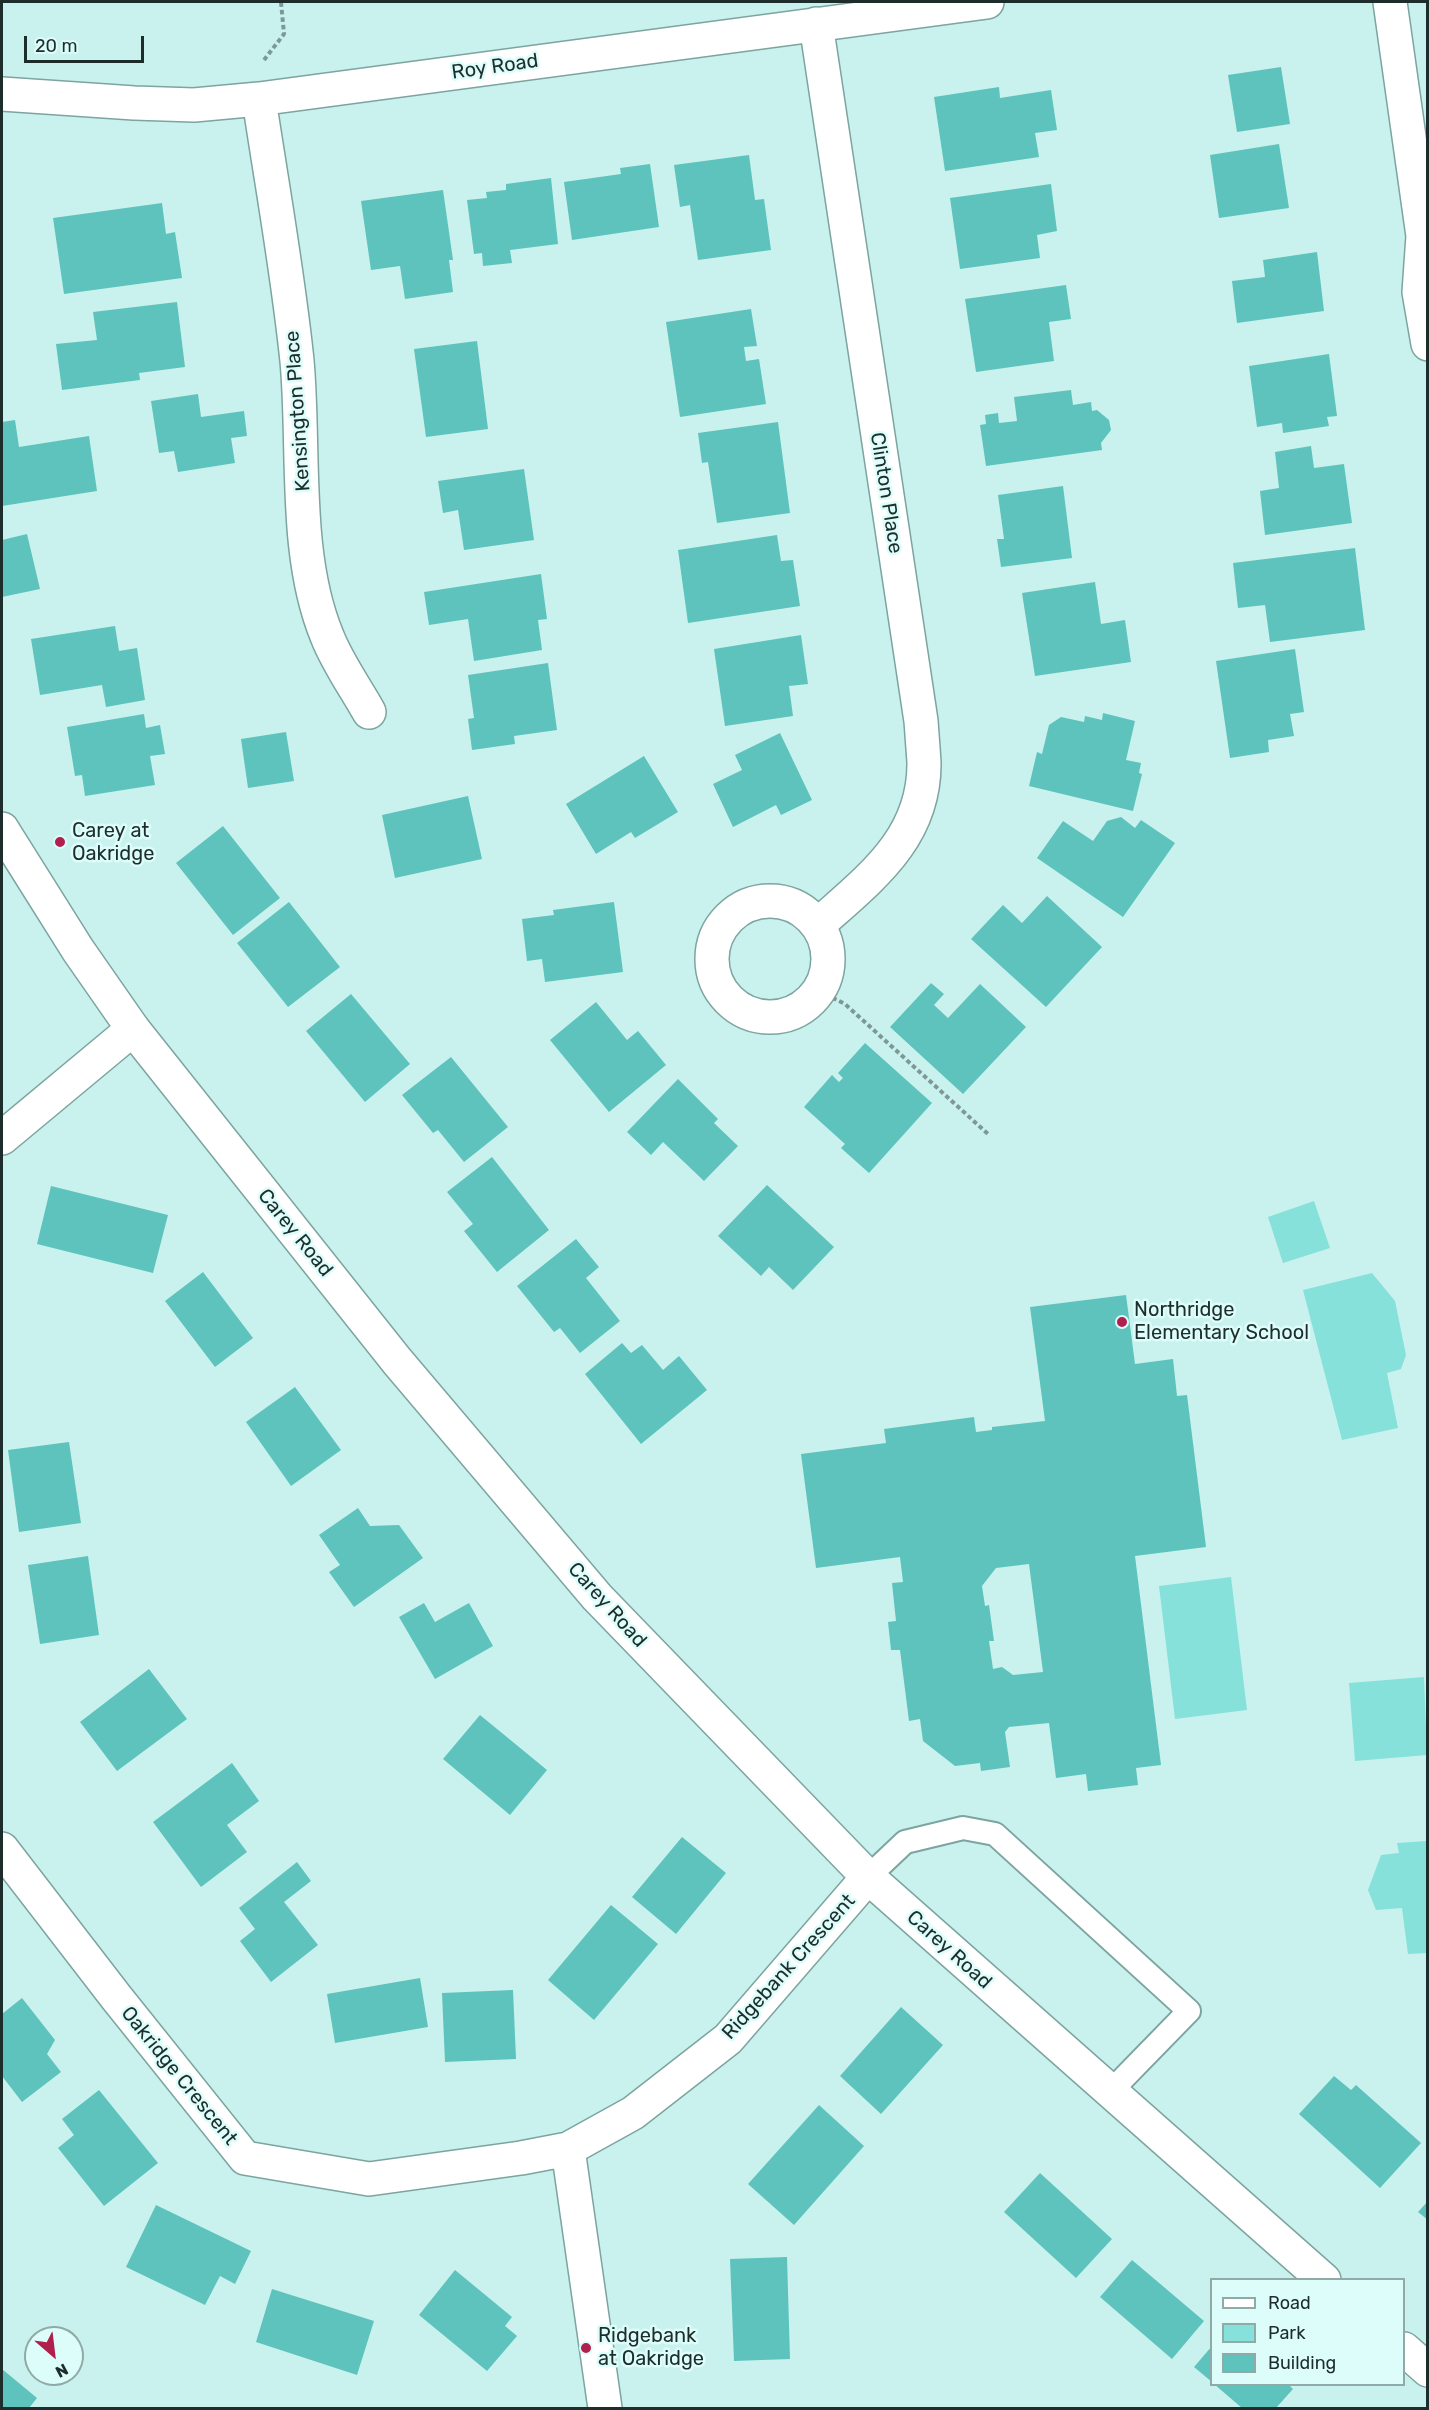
<!DOCTYPE html>
<style>
body{margin:0}
#map{position:relative;width:1429px;height:2410px;overflow:hidden;background:#c9f2ee;font-family:Rubik,sans-serif}
canvas{display:block}
.frame{position:absolute;inset:0;border:3px solid #1d2d2c;pointer-events:none}
.legend{position:absolute;left:1210px;top:2278px;width:195px;height:108px;box-sizing:border-box;background:#dcfdfa;border:2px solid #90aaa8;margin:0;padding:8px 10px;list-style:none;font-size:18px;color:#1d2d2c}
.legend li{display:flex;align-items:center;gap:12px;height:30px}
.legend b{width:30px;border:2px solid #90aaa8}
.north{position:absolute;left:24px;top:2326px;width:60px;height:60px;box-sizing:border-box;background:#dcfdfa;border:2px solid #90aaa8;border-radius:50%;rotate:152deg;font-size:16px;font-weight:700;line-height:24px;text-align:center;color:#1d2d2c}
.north::after{content:'';display:block;margin:auto;width:21px;height:27px;background:#b11f4d;clip-path:polygon(50% 0,100% 100%,50% 72%,0 100%)}
.scale{position:absolute;left:24px;top:36px;width:120px;height:27px;box-sizing:border-box;border:3px solid #1d2d2c;border-top:0;padding-left:8px;font-size:18px;line-height:21px;white-space:nowrap;color:#1d2d2c;-webkit-text-stroke:4px #dcfdfa;paint-order:stroke}
</style>
<div id="map">
<canvas width="1429" height="2410"></canvas>
<div class="frame"></div>
<ul class="legend">
<li><b style="height:8px;background:#fff"></b>Road</li>
<li><b style="height:16px;background:#85e1da"></b>Park</li>
<li><b style="height:16px;background:#5dc3bc"></b>Building</li>
</ul>
<div class="north">N</div>
<div class="scale">20 m</div>
</div>
<script>
const c = document.querySelector('canvas').getContext('2d');
c.lineJoin = 'round';
function fillPath(path, color) { c.fillStyle = color; c.fill(path, 'evenodd'); }
function stroke(path, color, width, dash) { c.strokeStyle = color; c.lineWidth = width; c.lineCap = dash ? 'butt' : 'round'; c.setLineDash(dash || []); c.stroke(path); }
function label(font, color, halo, rows, align = 'center') {
  c.font = font + ' Rubik,sans-serif'; c.lineWidth = 5; c.setLineDash([]); c.textBaseline = 'middle'; c.strokeStyle = halo; c.fillStyle = color; for (const [text, x, y, turn = 0] of rows) {
    c.save(); c.translate(x, y); c.rotate((+turn || 0) * Math.PI / 180); c.textAlign = isNaN(turn) ? turn : align; if (halo) c.strokeText(text, 0, 0); c.fillText(text, 0, 0); c.restore();
  }
}
fillPath(new Path2D(`
 M1314 1201 1330 1248 1283 1263 1268 1217Z
 M1372 1273 1395 1301 1406 1355 1401 1369 1387 1373 1398 1428 1342 1440 1303 1290Z
 M1231 1577 1247 1710 1175 1719 1159 1586Z
 M1424 1677 1427 1755 1355 1761 1349 1683Z
 M1427 1841V1953L1408 1954 1402 1908 1376 1910 1368 1890 1381 1855 1399 1853 1397 1843Z`), '#85e1da');
fillPath(new Path2D(`
 M1281 67 1290 124 1237 132 1228 75Z
 M999 87 1000 98 1051 90 1057 130 1035 133 1039 157 945 171 934 97Z
 M1279 144 1289 208 1219 218 1210 155Z
 M749 155 755 200 764 199 771 250 698 260 690 205 680 207 674 165Z
 M650 164 659 227 572 240 564 182 621 174 620 168Z
 M551 178 558 244 510 250 512 263 483 266 482 253 474 254 467 200 487 198 486 192 506 190V184Z
 M1051 184 1057 231 1037 235 1040 258 960 269 950 198Z
 M443 190 453 260H449L453 292 405 299 400 266 371 270 361 201Z
 M162 203 166 234 175 232 182 278 64 294 53 218Z
 M1317 252 1324 311 1237 323 1232 281 1265 277 1263 260Z
 M1066 285 1071 319 1049 322 1054 361 976 372 965 299Z
 M177 302 185 367 139 373 140 380 62 390 56 344 97 340 93 312Z
 M751 309 757 346 744 347 746 361 759 359 766 404 680 417 666 322Z
 M477 341 488 429 426 437 414 349Z
 M1329 354 1337 416 1327 417 1329 426 1283 433 1282 423 1257 427 1249 366Z
 M1071 390 1073 405 1091 402 1092 411 1097 410 1109 420 1111 430 1101 443 1102 450 986 466 980 425 986 424 985 415 998 413 999 423 1017 421 1014 397Z
 M198 394 201 417 244 411 247 436 231 438 235 463 178 472 174 451 159 453 151 401Z
 M15 420 19 447 89 436 97 491 2 506V422Z
 M778 422 790 513 717 523 708 462 702 463 698 433Z
 M1311 446 1314 468 1344 464 1352 523 1265 535 1260 491 1279 488 1275 452Z
 M524 469 534 540 464 550 458 510 443 513 438 481Z
 M1063 486 1072 558 1001 567 997 539H1004L998 495Z
 M27 534 40 589 2 597V540Z
 M777 535 781 561 793 560 800 606 688 623 678 550Z
 M1355 548 1365 630 1270 642 1265 605 1238 608 1233 563Z
 M541 574 547 619 538 620 542 650 474 661 468 619 429 625 424 592Z
 M1095 582 1101 624 1125 620 1131 662 1035 676 1022 593Z
 M115 626 119 651 137 648 145 700 106 707 102 685 40 695 31 639Z
 M801 635 808 684 789 686 793 716 725 726 714 649Z
 M1295 649 1304 712 1290 714 1294 736 1268 740 1269 752 1230 758 1216 661Z
 M548 663 557 730 514 736 515 744 472 750 468 719 474 718 468 675Z
 M1103 713 1135 721 1126 760 1141 763 1139 773 1142 774 1133 811 1029 786 1037 752 1042 754 1049 725 1061 717 1084 722 1085 716 1102 720Z
 M144 714 146 728 160 725 165 754 150 756 155 785 85 796 82 775 75 776 67 727Z
 M286 732 294 781 248 788 241 739Z
 M780 733 812 800 781 815 776 805 733 827 713 784 742 770 735 755Z
 M644 756 678 812 635 838 631 832 596 854 566 804Z
 M468 796 482 859 395 878 382 815Z
 M1121 817 1135 828 1141 820 1175 843 1123 917 1037 858 1063 821 1093 841 1107 821Z
 M223 826 280 898 233 935 176 863Z
 M1047 896 1102 947 1046 1007 971 939 1003 905 1022 923Z
 M289 902 340 967 288 1007 237 943Z
 M614 902 623 972 545 982 542 959 527 961 522 919 554 915 553 910Z
 M931 983 944 994 934 1005 948 1018 980 984 1026 1027 963 1094 890 1027Z
 M351 994 410 1064 365 1102 306 1031Z
 M596 1002 627 1040 638 1031 666 1065 609 1112 550 1040Z
 M865 1043 932 1103 869 1173 841 1148 845 1144 804 1107 832 1075 839 1082 843 1078 838 1073Z
 M451 1057 508 1127 464 1162 438 1130 433 1133 402 1095Z
 M678 1079 718 1119 714 1123 738 1146 704 1181 663 1142 651 1155 627 1132Z
 M492 1157 549 1230 497 1272 464 1231 473 1224 447 1192Z
 M767 1185 834 1247 793 1290 769 1267 761 1276 718 1236Z
 M51 1186 168 1215 153 1273 37 1244Z
 M576 1239 599 1267 586 1278 620 1321 580 1353 560 1328 554 1332 517 1286Z
 M203 1272 253 1338 215 1367 165 1301Z
 M1126 1295 1135 1364 1173 1359 1177 1396 1187 1395 1206 1547 1135 1556 1161 1765 1136 1768 1138 1785 1088 1791 1086 1774 1056 1778 1049 1723 1009 1727 1005 1732 1010 1767 981 1771 980 1763 955 1766 923 1741 920 1719 909 1721 900 1650H891L888 1622 896 1621 892 1583 903 1582 900 1557 816 1568 801 1454 886 1443 884 1429 974 1417 976 1432 992 1430V1427L1045 1421 1030 1307ZM1029 1564 1043 1672 1013 1675 1002 1667 993 1669 989 1641H994L989 1605 985 1606 982 1586 996 1568Z
 M622 1343 631 1353 642 1345 663 1370 679 1356 707 1390 641 1444 585 1374Z
 M295 1387 341 1450 291 1486 246 1422Z
 M69 1442 81 1523 19 1532 8 1450Z
 M358 1508 370 1526 399 1525 423 1558 354 1607 329 1572 340 1565 319 1535Z
 M88 1556 99 1635 40 1644 28 1565Z
 M424 1603 435 1622 469 1603 493 1646 435 1679 399 1617Z
 M149 1669 187 1719 117 1771 80 1722Z
 M480 1715 547 1770 510 1815 443 1759Z
 M232 1763 259 1801 227 1825 247 1852 201 1887 153 1822Z
 M682 1837 726 1873 676 1934 632 1897Z
 M297 1862 311 1881 284 1902 318 1945 271 1982 240 1941 255 1929 239 1908Z
 M611 1905 658 1944 594 2020 548 1980Z
 M420 1978 428 2027 335 2043 327 1994Z
 M513 1990 516 2059 445 2062 442 1993Z
 M22 1998 55 2040 47 2054 61 2072 22 2102 2 2076V2014Z
 M901 2007 943 2045 881 2114 840 2076Z
 M1334 2076 1351 2090 1356 2085 1421 2143 1380 2188 1299 2114Z
 M99 2090 158 2163 104 2206 58 2148 74 2135 62 2119Z
 M819 2105 864 2146 794 2225 748 2184Z
 M1040 2173 1112 2239 1076 2278 1004 2212Z
 M1428 2201V2220L1418 2212Z
 M156 2205 251 2251 235 2284 220 2276 205 2305 126 2267Z
 M787 2257 790 2359 734 2361 730 2259Z
 M1132 2260 1204 2321 1172 2359 1100 2297Z
 M455 2270 512 2317 505 2326 517 2336 487 2371 419 2315Z
 M272 2289 374 2321 357 2375 256 2342Z
 M1212 2346V2382L1194 2367Z
 M2 2369 37 2398 29 2408H2Z
 M1214 2384H1288L1293 2389 1276 2408H1242Z`), '#5dc3bc');
const lane = new Path2D(`
 M868 1877 905 1842 963 1828 995 1834 1189 2011 1110 2092`);
const street = new Path2D(`
 M1390 2 1423 236 1419 292 1428 344
 M816 24 921 721C922 735 923 749 924 762 925 839 869 879 818 925
 M2 94 134 103 194 105 259 99 987 2
 M259 99C272 186 288 273 297 361 305 448 293 554 327 636 337 662 355 687 369 712
 M712 959a58 58 0 1 1 116 0a58 58 0 1 1-116 0Z
 M2 1138 133 1029
 M2 1849 116 1997 245 2158 369 2179 521 2158 568 2149
 M605 2408 568 2149 633 2113 728 2039 868 1877`);
const secondary = new Path2D(`
 M2 829 78 950 133 1029 397 1361 597 1597 868 1877 1324 2280
 M1404 2349 1428 2370`);
stroke(lane, '#7ca4a0', 26);
stroke(street, '#7ca4a0', 36);
stroke(secondary, '#7ca4a0', 36);
stroke(new Path2D(`
 M264 60 284 34 281 2
 M819 991 845 1004 988 1134`), '#7c9997', 4, [4.5, 3]);
stroke(lane, '#fff', 22);
stroke(street, '#fff', 33);
stroke(secondary, '#fff', 33);
for (const [x, y, r, color] of [
 [60,842,6,"#b11f4d"],
 [1122,1322,6,"#b11f4d"],
 [586,2348,6,"#b11f4d"]
]) { const dot = new Path2D(); dot.arc(x, y, r, 0, 2 * Math.PI); c.fillStyle = color; c.fill(dot); stroke(dot, '#dcfdfa', 2); }
label('20px', '#1d2d2c', '#dcfdfa', [
 ["Roy Road",495,67,-8],
 ["Kensington Place",298,411,-94],
 ["Clinton Place",886,493,81],
 ["Carey Road",295,1233,51],
 ["Carey Road",607,1605,48],
 ["Carey Road",949,1950,42],
 ["Ridgebank Crescent",789,1967,-48],
 ["Oakridge Crescent",179,2076,51]
]);
label('20px', '#1d2d2c', '#dcfdfa', [
 ["Carey at",72,831],
 ["Oakridge",72,854],
 ["Northridge",1134,1310],
 ["Elementary School",1134,1333],
 ["Ridgebank",598,2336],
 ["at Oakridge",598,2359]
], 'left');
</script>
